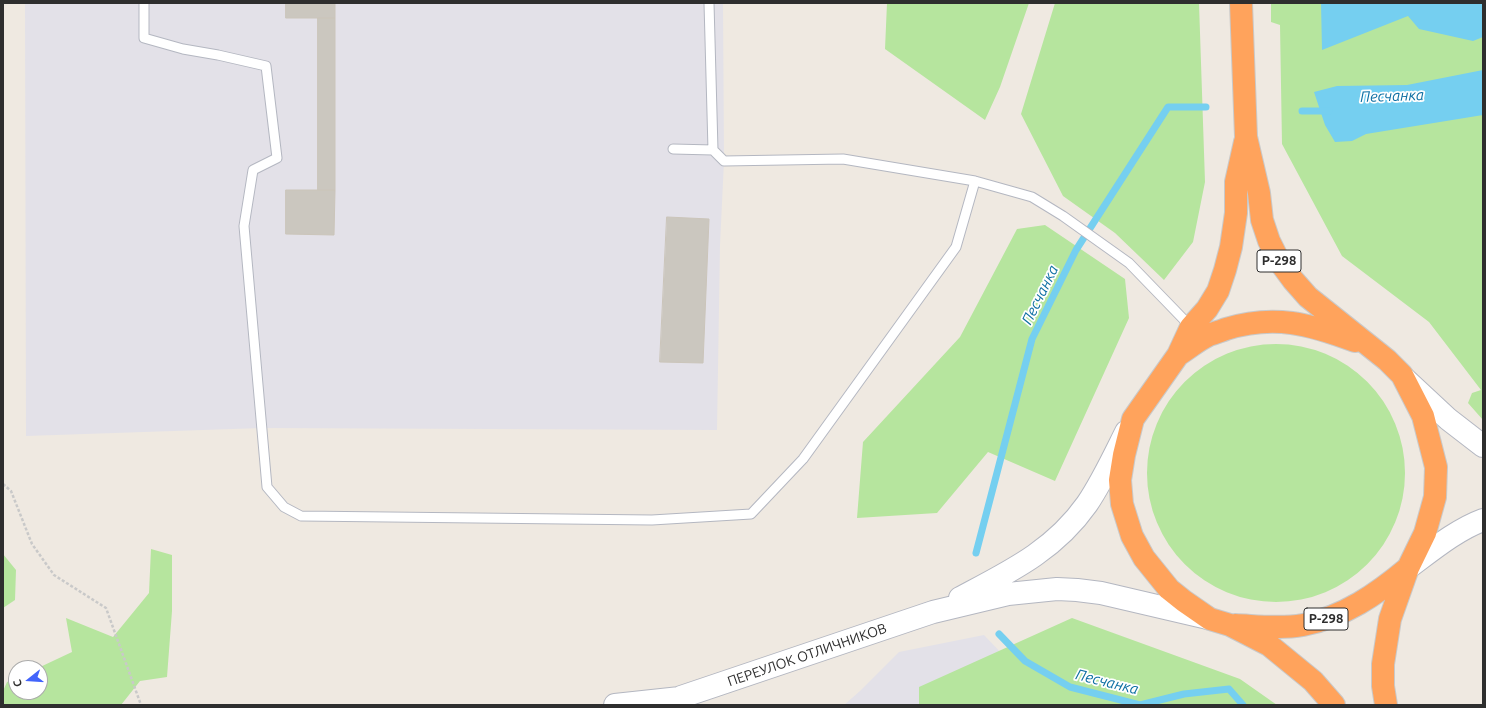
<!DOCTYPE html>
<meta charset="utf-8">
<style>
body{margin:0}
#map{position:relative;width:1486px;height:708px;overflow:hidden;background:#efe9e1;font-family:Ubuntu,sans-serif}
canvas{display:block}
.frame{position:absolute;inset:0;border:4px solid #2e2e2e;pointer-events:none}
.north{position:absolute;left:8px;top:660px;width:40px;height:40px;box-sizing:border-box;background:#fff;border:1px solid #ababab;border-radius:50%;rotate:253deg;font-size:11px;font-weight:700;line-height:16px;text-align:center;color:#2e2e2e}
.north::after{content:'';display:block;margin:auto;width:14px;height:18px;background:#4264fb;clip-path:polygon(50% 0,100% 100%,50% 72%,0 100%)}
</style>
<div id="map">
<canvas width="1486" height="708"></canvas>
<div class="frame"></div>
<div class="north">С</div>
</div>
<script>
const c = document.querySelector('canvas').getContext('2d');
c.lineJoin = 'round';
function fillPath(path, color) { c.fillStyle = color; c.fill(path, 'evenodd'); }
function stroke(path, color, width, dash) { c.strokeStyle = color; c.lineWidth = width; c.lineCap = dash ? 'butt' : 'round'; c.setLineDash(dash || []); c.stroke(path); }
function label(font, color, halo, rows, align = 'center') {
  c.font = font + ' Ubuntu,sans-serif'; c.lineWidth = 3.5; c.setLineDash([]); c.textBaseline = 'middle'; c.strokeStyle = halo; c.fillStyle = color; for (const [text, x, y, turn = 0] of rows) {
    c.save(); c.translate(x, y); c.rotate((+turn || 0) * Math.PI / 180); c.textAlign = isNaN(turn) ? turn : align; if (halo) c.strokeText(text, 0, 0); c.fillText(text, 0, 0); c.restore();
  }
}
fillPath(new Path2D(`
 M25 3H723L724 161 720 245 717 430 262 428 26 436Z
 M984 635 1051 705H844L860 691 899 652Z`), '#e3e1e8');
fillPath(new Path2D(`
 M887 3H1029L1000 87 985 120 885 49Z
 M1055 3H1199L1205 182 1193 242 1164 280 1115 233 1063 196 1021 114Z
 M1271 3H1483V420L1468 403 1472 393 1481 390 1429 322 1342 256 1282 144 1280 25 1271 22Z
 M1045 225 1125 279 1129 318 1055 481 988 452 937 513 857 518 863 442 960 337 1017 229Z
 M1147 473a129 129 0 1 1 258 0a129 129 0 1 1-258 0Z
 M151 549 172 555V611L167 677 140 681 121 705H3V691L7 682 16 678V692H40V668H38L72 652 66 618 113 637 149 593Z
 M3 554 16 570 15 600 3 608Z
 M1072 618 1240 679 1277 705H919V687Z`), '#b6e59e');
fillPath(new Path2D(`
 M1321 3H1483V37L1473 41 1419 29 1408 16 1322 50Z
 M1483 70V115L1366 134 1352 141 1335 142 1325 125 1314 92 1337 86 1407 85Z`), '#75cff0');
stroke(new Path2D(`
 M1302 111H1329
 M976 553 1032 339 1076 250 1168 107H1206
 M999 634 1025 661 1070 687 1140 705 1184 694 1229 689 1243 705`), '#75cff0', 7);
const building = new Path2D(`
 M286 3H335V18H286Z
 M318 18H335V190H318Z
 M286 190H335L334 235 286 234Z
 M667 217 709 219 703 363 660 362Z`);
fillPath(building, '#cbc7bf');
stroke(building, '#cbc5ba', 1);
const lane = new Path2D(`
 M144 3V38L183 49 218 55 266 66 277 158 253 170 244 226 267 487 284 507 301 516 652 520 751 514 803 459 956 247 975 181
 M709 3 713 150
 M673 149 713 150 724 161 843 159 975 181 1032 197 1063 216 1129 263 1191 327`);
const secondary = new Path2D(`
 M1405 379 1448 419 1483 446
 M1408 568C1431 551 1456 530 1483 520
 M960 598C1009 572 1054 551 1087 504 1102 482 1114 456 1126 432
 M615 705 680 698
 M665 705 681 697 933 612 1008 594 1057 589 1077 590 1101 593 1208 618`);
const highway = new Path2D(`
 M1241 3 1246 137 1259 193 1262 220 1269 241 1279 261 1293 280 1308 297 1387 360 1402 375 1423 416 1436 467 1435 497 1425 533 1408 568 1390 619 1383 664V686L1386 705
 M1245 142 1236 182V213L1231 247 1225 270 1218 291 1207 309 1191 327 1178 355 1133 419 1124 455 1120 480 1122 504 1132 536 1144 558 1169 589 1184 601 1210 619 1230 625 1269 645 1313 681 1334 705
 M1178 355C1188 349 1198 340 1209 335 1214 333 1221 331 1226 329 1274 314 1310 324 1355 341
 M1235 625C1258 626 1281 629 1303 625 1344 617 1377 594 1408 568`);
stroke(lane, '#b4b7c1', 11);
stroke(secondary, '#b4b7c1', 24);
stroke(highway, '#c9c9c9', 24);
stroke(new Path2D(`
 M3 484 11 491 32 544 54 575 106 608 141 705`), '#c9c9c9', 2.5, [3, 2]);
stroke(lane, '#fff', 9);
stroke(secondary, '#fff', 22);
stroke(highway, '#ffa35c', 22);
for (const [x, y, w] of [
 [1279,261,44],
 [1326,619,44]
]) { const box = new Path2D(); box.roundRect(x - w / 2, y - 11, w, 22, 3); c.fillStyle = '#fff'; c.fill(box); stroke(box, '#2e2e2e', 1); }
label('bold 13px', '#2e2e2e', null, [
 ["Р-298",1279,261],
 ["Р-298",1326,619]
]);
label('14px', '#2e2e2e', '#fff', [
 ["ПЕРЕУЛОК ОТЛИЧНИКОВ",807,655,-19]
]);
label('italic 15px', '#0d6fa3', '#fff', [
 ["Песчанка",1392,96,-2],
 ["Песчанка",1040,295,-64],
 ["Песчанка",1107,682,14]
]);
</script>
